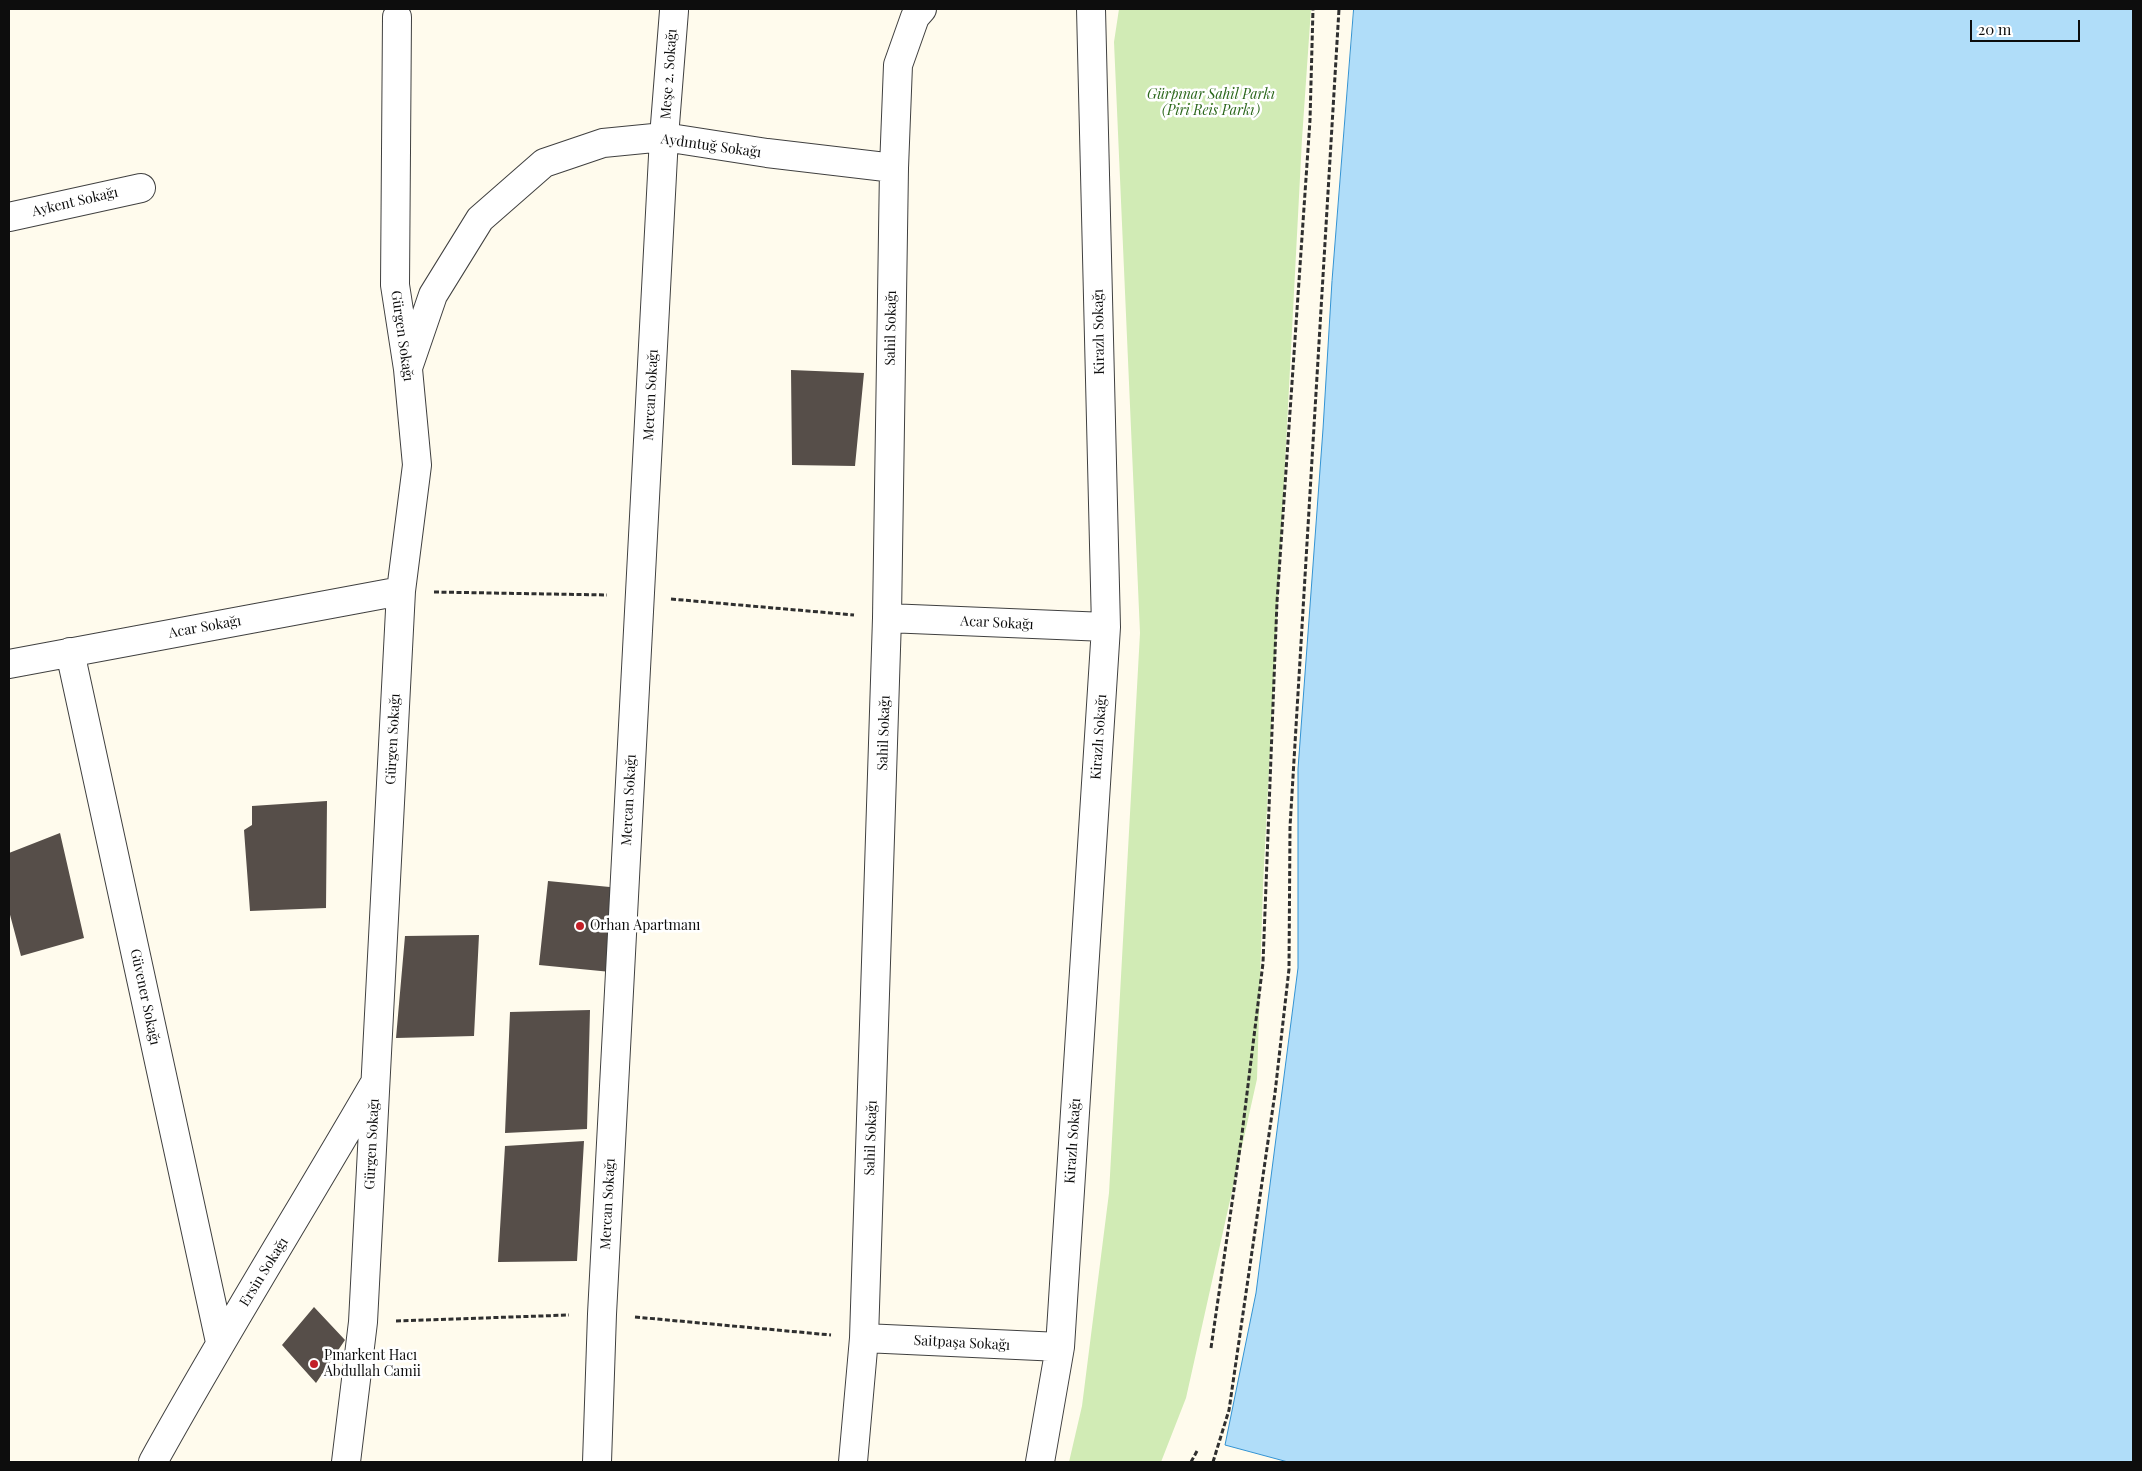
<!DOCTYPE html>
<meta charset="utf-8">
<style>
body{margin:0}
#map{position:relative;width:2142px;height:1471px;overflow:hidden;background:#fffbed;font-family:"Playfair Display",serif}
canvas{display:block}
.frame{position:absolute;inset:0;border:10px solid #0d0d0d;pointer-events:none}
.scale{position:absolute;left:1970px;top:20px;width:110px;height:22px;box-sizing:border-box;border:2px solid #0d0d0d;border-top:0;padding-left:6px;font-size:15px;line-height:18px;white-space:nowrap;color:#0d0d0d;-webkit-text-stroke:4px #fff;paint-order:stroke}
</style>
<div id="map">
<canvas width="2142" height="1471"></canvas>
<div class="frame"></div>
<div class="scale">20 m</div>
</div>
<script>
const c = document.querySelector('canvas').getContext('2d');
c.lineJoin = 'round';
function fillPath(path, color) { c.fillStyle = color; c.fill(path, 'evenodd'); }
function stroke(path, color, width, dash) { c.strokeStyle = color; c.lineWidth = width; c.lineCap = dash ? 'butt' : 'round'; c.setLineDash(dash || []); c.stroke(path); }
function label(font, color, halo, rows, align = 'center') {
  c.font = font + ' "Playfair Display",serif'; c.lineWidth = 5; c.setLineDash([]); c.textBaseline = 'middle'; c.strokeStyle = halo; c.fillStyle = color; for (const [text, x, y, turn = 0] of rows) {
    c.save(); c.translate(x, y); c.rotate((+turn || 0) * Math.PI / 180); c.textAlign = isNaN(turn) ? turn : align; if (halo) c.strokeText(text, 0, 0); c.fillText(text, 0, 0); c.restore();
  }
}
fillPath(new Path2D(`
 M1119 9H1311L1302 139 1263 885 1257 1079 1186 1398 1161 1462H1069L1082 1406 1109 1193 1140 633 1114 42Z`), '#d1ebb5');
const water = new Path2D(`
 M1354 9H2133V1462H1288L1225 1445 1256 1293 1298 968V769L1323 429 1332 281Z`);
fillPath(water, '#b0ddf9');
stroke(water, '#3393d3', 1);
fillPath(new Path2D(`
 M791 370 864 373 855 466 792 465Z
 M327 801 326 908 250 911 244 830 252 825V806Z
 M60 833 84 938 21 956 9 911V853Z
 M548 881 620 888 611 972 539 965Z
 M479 935 474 1036 396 1038 405 936Z
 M590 1010 587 1129 505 1133 510 1012Z
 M584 1141 577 1261 498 1262 505 1146Z
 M314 1307 345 1340 316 1383 282 1345Z`), '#564e49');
const minor = new Path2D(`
 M9 217 141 188
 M409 365 433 295 480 219 544 163 603 143 664 137 767 153 894 168
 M887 618 1106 627
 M70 652 220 1342
 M9 664 401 591
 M864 1338 1060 1347
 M153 1462C223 1335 300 1212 373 1086
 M346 1462 363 1322 401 591 417 465 408 369 395 285 397 17
 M597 1462 602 1314 664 137 674 11
 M853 1462 864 1338 887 618 894 168 898 65 915 17 922 9
 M1040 1462 1060 1347 1106 627 1091 9`);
stroke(minor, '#404040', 30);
stroke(new Path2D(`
 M434 592 607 595
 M671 599 854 615
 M635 1317 831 1335
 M396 1321 569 1315
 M1211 1348 1242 1134 1263 963 1277 602 1310 120 1313 9
 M1191 1462 1197 1451
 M1213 1462 1229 1410 1275 1093 1289 969 1290 827 1339 9`), '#2f2f2f', 3, [5, 2.5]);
stroke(minor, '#fff', 28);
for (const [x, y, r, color] of [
 [580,926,5,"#c31f27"],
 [314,1364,5,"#c31f27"]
]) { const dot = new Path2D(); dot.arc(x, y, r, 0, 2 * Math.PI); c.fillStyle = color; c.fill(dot); stroke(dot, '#fff', 2); }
label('14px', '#0d0d0d', '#fff', [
 ["Meşe 2. Sokağı",669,74,-86],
 ["Aydıntuğ Sokağı",711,146,8],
 ["Aykent Sokağı",75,202,-13],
 ["Sahil Sokağı",891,328,-89],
 ["Kirazlı Sokağı",1099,332,-91],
 ["Gürgen Sokağı",402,336,82],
 ["Mercan Sokağı",651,395,-87],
 ["Acar Sokağı",997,623,3],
 ["Acar Sokağı",205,627,-10],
 ["Sahil Sokağı",884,733,-88],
 ["Kirazlı Sokağı",1099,737,-86],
 ["Gürgen Sokağı",393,739,-87],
 ["Mercan Sokağı",629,800,-87],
 ["Güvener Sokağı",145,997,78],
 ["Sahil Sokağı",871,1138,-88],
 ["Kirazlı Sokağı",1073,1141,-86],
 ["Gürgen Sokağı",372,1144,-87],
 ["Mercan Sokağı",608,1204,-87],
 ["Ersin Sokağı",264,1272,-58],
 ["Saitpaşa Sokağı",962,1343,3]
]);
label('italic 14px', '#2b671b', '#fff', [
 ["Gürpınar Sahil Parkı",1211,95],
 ["(Piri Reis Parkı)",1211,111]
]);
label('14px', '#0d0d0d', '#fff', [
 ["Orhan Apartmanı",590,926],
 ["Pınarkent Hacı",324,1356],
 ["Abdullah Camii",324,1372]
], 'left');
</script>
